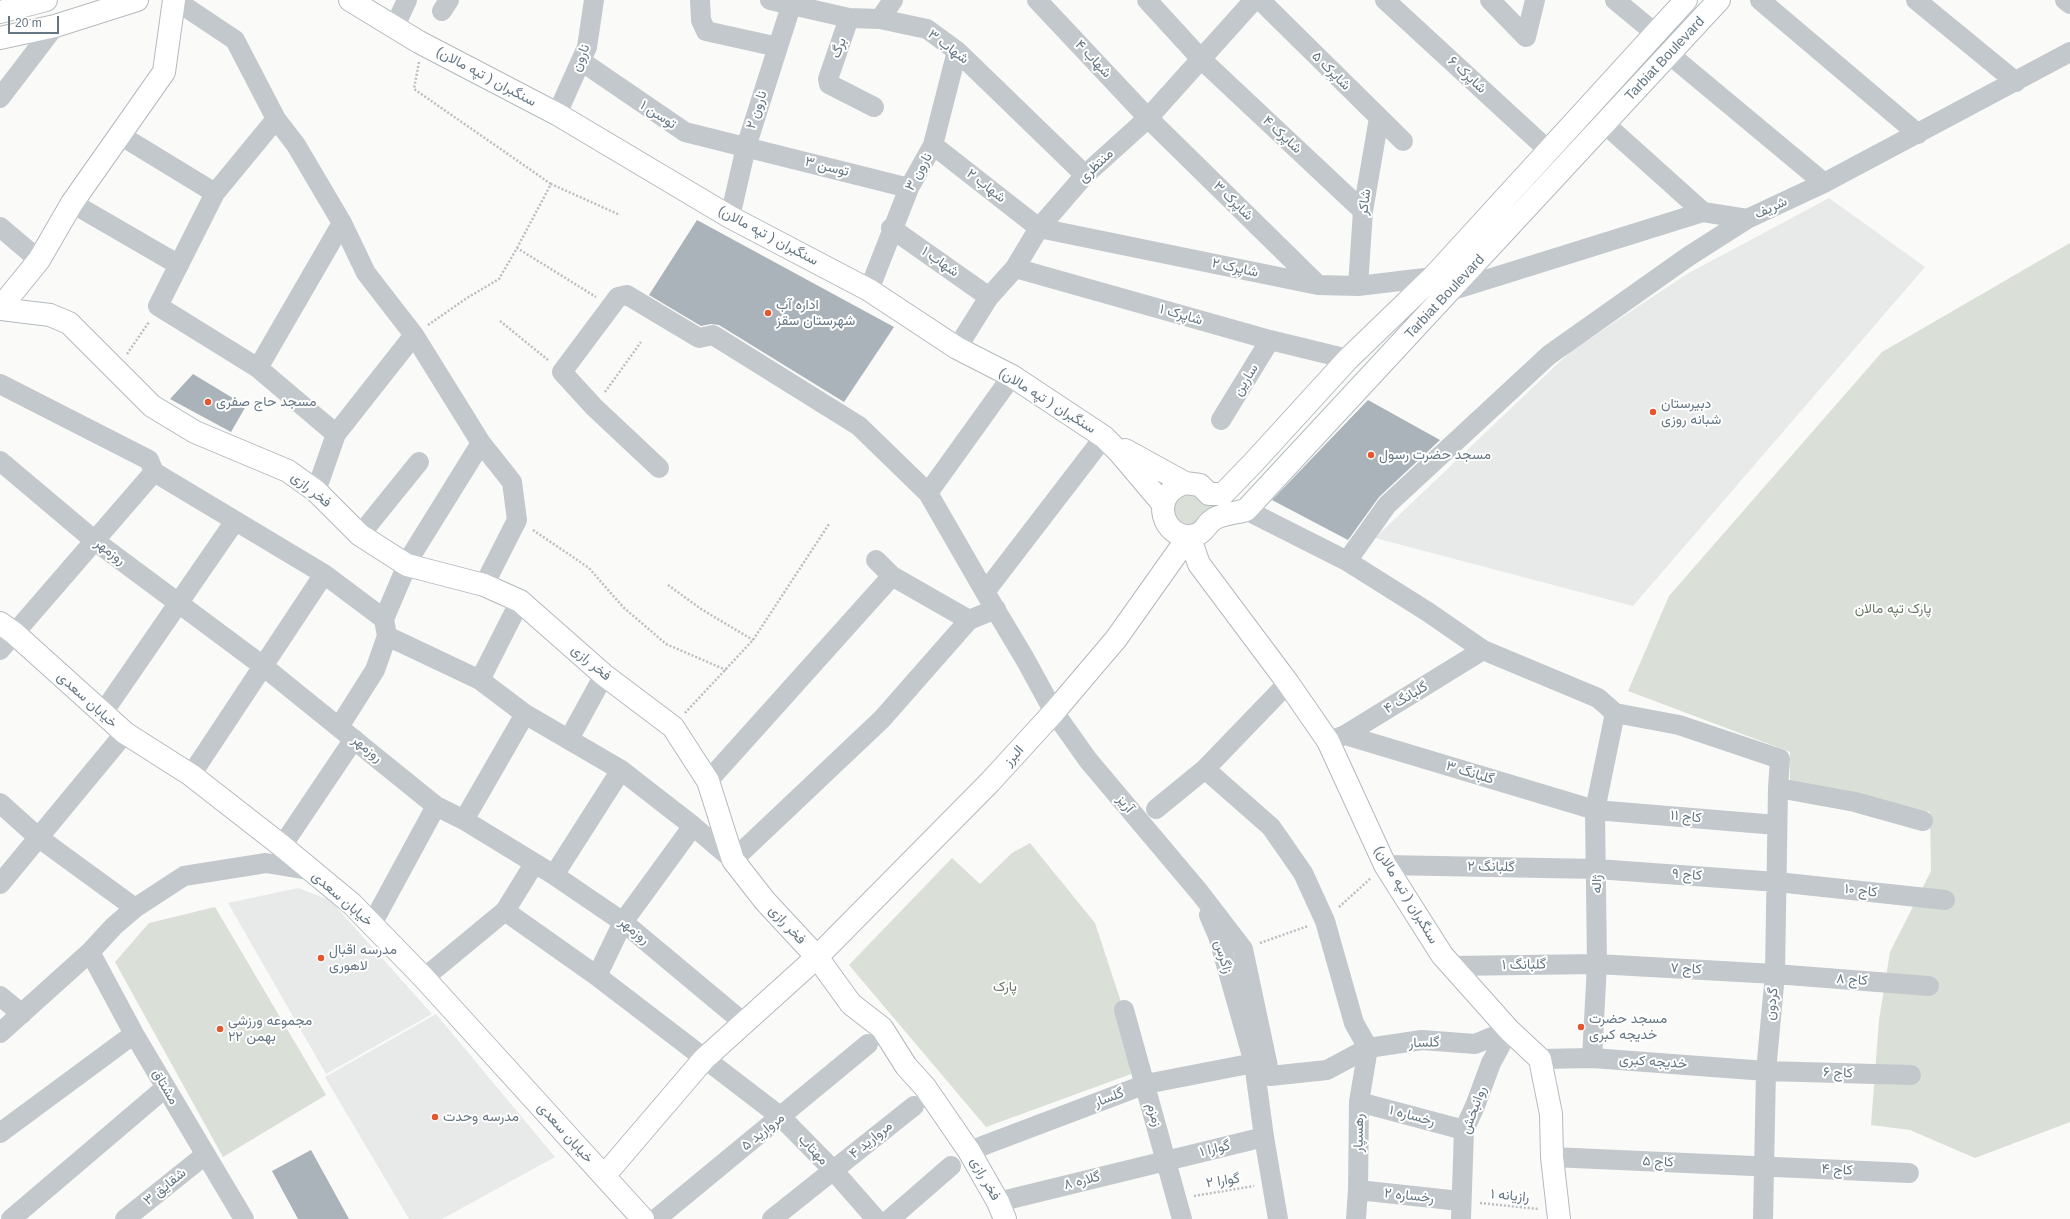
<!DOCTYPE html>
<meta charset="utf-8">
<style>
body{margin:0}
#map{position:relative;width:2070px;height:1219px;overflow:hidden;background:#fafaf8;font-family:Arial,sans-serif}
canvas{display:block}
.scale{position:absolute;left:8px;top:16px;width:51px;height:18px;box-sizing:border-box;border:2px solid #657683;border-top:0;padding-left:5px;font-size:12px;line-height:14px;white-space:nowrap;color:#657683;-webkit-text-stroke:3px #fff;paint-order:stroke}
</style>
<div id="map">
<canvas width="2070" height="1219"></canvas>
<div class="scale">20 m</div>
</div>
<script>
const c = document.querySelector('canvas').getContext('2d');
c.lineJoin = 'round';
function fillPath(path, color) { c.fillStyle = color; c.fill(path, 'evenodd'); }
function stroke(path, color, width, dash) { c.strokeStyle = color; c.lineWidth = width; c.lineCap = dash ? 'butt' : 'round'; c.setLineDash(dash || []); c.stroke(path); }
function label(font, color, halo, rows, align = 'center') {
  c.font = font + ' Arial,Vazirmatn,sans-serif'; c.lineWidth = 4; c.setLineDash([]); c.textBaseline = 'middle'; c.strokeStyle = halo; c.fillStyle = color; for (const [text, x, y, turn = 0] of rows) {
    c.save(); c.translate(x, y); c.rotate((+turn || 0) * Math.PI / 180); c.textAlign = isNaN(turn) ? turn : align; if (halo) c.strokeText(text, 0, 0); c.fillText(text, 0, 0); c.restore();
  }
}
fillPath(new Path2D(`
 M1829 198 1925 267 1633 606 1375 538 1571 351 1687 274Z
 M298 888 330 900 432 1014 326 1074 228 903Z
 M436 1014 555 1157 442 1219H409L325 1077Z`), '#e8e9e9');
fillPath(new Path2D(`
 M2070 243V1122L1975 1158 1910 1130 1871 1125 1879 1020 1890 952 1931 871 1930 812 1790 784V752L1628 691 1669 596 1882 352Z
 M1175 486 1214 503 1215 511 1181 535 1164 499Z
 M1030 843 1095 923 1124 1011 1131 1074 986 1127 849 965 952 858 980 884 1012 853Z
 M215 907 326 1095 223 1157 115 962 149 923Z`), '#dadfd7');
fillPath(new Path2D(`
 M697 220 894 327 844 402 719 325 711 324 701 326 649 295Z
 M193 374 246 406 231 432 170 399Z
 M1368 400 1440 440 1379 497 1348 540 1272 500Z
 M311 1150 349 1219H298L272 1171Z`), '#aab3b9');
const secondary = new Path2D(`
 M350 0 419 42 557 114 730 217 869 290 957 348 1012 376 1104 437 1119 452 1163 504
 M0 308 39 260 72 203 164 72 174 0
 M0 309 50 315 69 323 152 406 195 432 288 471 316 491 360 535 407 565 484 585 520 601 604 675 673 727 708 781 733 860 765 901 817 957 851 1004 882 1028 906 1066 925 1087 969 1151 998 1202 1005 1219
 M1125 450 1185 483 1200 485 1209 494H1223L1254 462 1348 359 1433 277 1686 0
 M1185 483C1147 496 1165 539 1190 536 1206 534 1204 525 1214 519 1222 514 1237 513 1246 510L1719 0
 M1189 536 1199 564 1288 683 1328 741 1385 865 1442 955 1509 1030 1540 1059 1551 1114 1552 1157 1559 1219
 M0 623 14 633 125 733 191 775 282 846 352 904 424 978 643 1219
 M604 1176 704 1059 817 957 990 782 1054 712 1116 639 1189 536`);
const primary = new Path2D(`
 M0 12 46 0
 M0 38 55 26 137 0`);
stroke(secondary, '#b3babf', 24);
stroke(primary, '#b5babe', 24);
stroke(new Path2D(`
 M419 62 414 89 551 184
 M517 248 551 184 620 215
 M500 321 548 360
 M428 325 467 298 499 279 517 248 596 297
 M127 354 149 322
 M605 392 641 342
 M533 530 589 568 623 607 666 644 726 670
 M668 585 701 609 753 640
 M685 713 753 640 829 524
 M1339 907 1371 878
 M1260 943 1308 926
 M1194 1196 1254 1186
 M1480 1203 1539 1209`), '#bbbfc2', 2.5, [2, 2]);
stroke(new Path2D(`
 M175 0 235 40 276 119 296 145 342 223 366 273 414 335 481 443 512 482 517 520 484 585
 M700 0 701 20 706 31 778 47
 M770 0 849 18 880 19 927 29 957 51 1085 175
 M1037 0 1148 118 1318 285
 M1147 0 1201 59 1363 211
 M1260 0 1403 141
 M1385 0 1548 150
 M1490 0 1526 37
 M1615 0 1655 33
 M1760 0 1918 134
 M1916 0 2016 82
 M2065 0 2070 4
 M442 11 449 0
 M849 18 828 79 829 84 874 107
 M880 19 893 0
 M395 26 407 0
 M1526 37 1535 0
 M1669 54 1824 183
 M581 61 685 132 909 188
 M0 98 55 26
 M557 114 587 47 594 0
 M276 119 215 193 158 306 258 368 336 434
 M1605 124 1703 212
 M120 135 215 193
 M933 145 1039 228 1318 285 1358 286 1433 277
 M72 203 179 265
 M730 217 746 147 791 6
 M0 227 39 260
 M891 228 989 297
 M1015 268 1270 340 1348 359
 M1358 286 1363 211 1379 118
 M869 290 909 188 933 145 957 51
 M1450 291 1703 212 1747 219 1824 183 2070 52
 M957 348 989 297 1015 268 1039 228 1085 175 1148 118 1254 0
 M258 368 342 223
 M0 384 149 460 154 472 0 650
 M1221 420 1270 340
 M0 461 95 541 263 666 436 806 464 820 554 875 623 922 744 1023
 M659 468 594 407 562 372 618 297 627 295 699 338 713 335 859 426 928 493 985 592 1025 659 1054 712 1088 760 1200 893 1243 949 1270 1076 1327 1070 1368 1048 1422 1040 1475 1044 1509 1030
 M154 472 324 574 384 619
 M316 491 336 434 414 335
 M928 493 1012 376
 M1246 510 1347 561 1428 612 1483 650 1598 698 1615 713 1679 725 1780 759 1778 788 1855 802 1923 821
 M360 535 419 462
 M876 560 892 576 969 620
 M1347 561 1387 505 1549 355 1689 256 1747 219
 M406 564 481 443
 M985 592 1104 437
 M387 636 480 680 525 714 621 770 693 826 733 860 882 719 969 620 996 609
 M480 680 520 601
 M102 714 235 521
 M339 727 375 670 387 636 384 619 407 565
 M1345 735 1595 810 1777 825
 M1337 738 1345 735 1483 650
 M569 739 604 675
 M1205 769 1288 683
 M191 775 324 574
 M708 781 892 576
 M0 803 39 838 135 908
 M1156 809 1205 769 1271 827 1303 873 1325 921 1354 1023 1368 1048 1359 1102 1358 1190 1356 1219
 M464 820 525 714
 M282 846 354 739
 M1385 865 1597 869 1777 882 1945 900
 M554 875 621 770
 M0 884 125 733
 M505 911 597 976 781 1117 833 1170 876 1219
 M1209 915 1218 936 1254 1063 1264 1137 1278 1219
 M372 924 436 806
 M90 952 134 1034 244 1219
 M1451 966 1597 964 1775 974 1929 986
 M597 976 623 922 693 826
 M424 978 505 911 534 864
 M0 996 22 1014
 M1124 1010 1182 1219
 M0 1033 90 952 114 926 135 908 184 876 266 863 308 870
 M1592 1058 1597 964 1595 810 1615 713
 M1540 1059 1592 1058 1766 1071 1911 1075
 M1359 1102 1464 1130
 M0 1133 134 1034
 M969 1151 1146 1084 1254 1063
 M1552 1157 1909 1173
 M1358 1190 1460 1201
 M998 1202 1264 1137
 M11 1219 165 1088
 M125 1219 205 1155
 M656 1219 868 1044
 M772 1219 914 1106
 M890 1219 951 1166
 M1461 1219 1464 1130 1475 1106 1491 1063 1509 1030
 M1763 1219 1766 1071 1775 974 1778 788`), '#c3c8cc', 20);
stroke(secondary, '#fff', 22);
stroke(primary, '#fff', 22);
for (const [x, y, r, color] of [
 [768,313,4,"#e4572e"],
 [208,402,4,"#e4572e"],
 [1653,412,4,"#e4572e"],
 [1371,455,4,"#e4572e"],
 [321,958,4,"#e4572e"],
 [1581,1027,4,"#e4572e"],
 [220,1029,4,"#e4572e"],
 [435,1117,4,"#e4572e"]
]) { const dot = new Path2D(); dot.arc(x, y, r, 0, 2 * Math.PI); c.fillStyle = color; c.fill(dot); stroke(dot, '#fff', 1.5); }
label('14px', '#657683', '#fff', [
 ["شهاب ۳",948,47,37],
 ["برگ",839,48,-70],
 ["نارون",581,58,-69],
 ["شهاب ۴",1093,59,47],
 ["Tarbiat Boulevard",1665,59,-47],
 ["شاپرک ۵",1331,71,45],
 ["شاپرک ۶",1467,75,43],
 ["سنگبران ( تپه مالان)",486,77,28],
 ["نارون ۲",757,110,-72],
 ["توسن ۱",658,115,33],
 ["شاپرک ۴",1282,135,43],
 ["منتظری",1096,166,-44],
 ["توسن ۳",827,167,14],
 ["نارون ۳",919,172,-61],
 ["شهاب ۲",986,186,38],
 ["شاپرک ۳",1233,201,44],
 ["شاکر",1365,202,-82],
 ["شریف",1771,208,-25],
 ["سنگبران ( تپه مالان)",768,236,28],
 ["شهاب ۱",940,262,35],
 ["شاپرک ۲",1235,268,12],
 ["Tarbiat Boulevard",1445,297,-47],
 ["شاپرک ۱",1181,315,16],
 ["سارین",1246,380,-58],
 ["سنگبران ( تپه مالان)",1047,401,32],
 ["فخر رازی",311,490,39],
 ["روزمهر",110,552,37],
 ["فخر رازی",591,663,40],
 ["گلبانگ ۴",1406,698,-31],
 ["خیابان سعدی",87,700,42],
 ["روزمهر",367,749,39],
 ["البرز",1014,756,-48],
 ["گلبانگ ۳",1470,773,17],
 ["آریز",1125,804,50],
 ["کاج ۱۱",1686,817,5],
 ["گلبانگ ۲",1491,867,1],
 ["کاج ۹",1687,875,4],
 ["ژاله",1597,884,-90],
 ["کاج ۱۰",1861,891,6],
 ["سنگبران ( تپه مالان)",1406,895,59],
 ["خیابان سعدی",342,899,41],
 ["فخر رازی",787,925,47],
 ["روزمهر",634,931,39],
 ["زاگرس",1223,957,74],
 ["گلبانگ ۱",1524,965,-1],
 ["کاج ۷",1686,969,3],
 ["کاج ۸",1852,980,4],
 ["گردون",1772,1004,-84],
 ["گلسار",1424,1043,-2],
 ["خدیجه کبری",1653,1062,4],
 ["کاج ۶",1838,1073,2],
 ["مشتاق",165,1087,60],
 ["گلسار",1109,1098,-21],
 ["روانبخش",1474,1110,-70],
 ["زمزم",1154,1115,75],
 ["رخساره ۱",1412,1116,15],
 ["مروارید ۵",763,1132,-39],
 ["خیابان سعدی",565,1133,48],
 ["رهسپار",1359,1133,-89],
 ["مروارید ۴",871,1140,-39],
 ["گوارا ۱",1215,1149,-14],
 ["مهتاب",813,1150,46],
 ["کاج ۵",1658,1162,2],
 ["کاج ۴",1837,1170,3],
 ["فخر رازی",985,1179,61],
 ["گلاره ۸",1082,1181,-14],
 ["گوارا ۲",1223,1181,-9],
 ["شقایق ۳",165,1187,-39],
 ["رخساره ۲",1409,1196,6],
 ["رازیانه ۱",1510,1196,5]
]);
label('14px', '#657683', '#fff', [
 ["اداره آب",776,305],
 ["شهرستان سقز",776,321],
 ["مسجد حاج صفری",216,402],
 ["دبیرستان",1661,404],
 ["شبانه روزی",1661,420],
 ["مسجد حضرت رسول",1379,455],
 ["مدرسه اقبال",329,950],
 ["لاهوری",329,966],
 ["مسجد حضرت",1589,1019],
 ["خدیجه کبری",1589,1035],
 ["مجموعه ورزشی",228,1021],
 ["۲۲ بهمن",228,1037],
 ["مدرسه وحدت",443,1117]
], 'left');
label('14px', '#687a64', '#fff', [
 ["پارک تپه مالان",1893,609],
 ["پارک",1005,987]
]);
</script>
